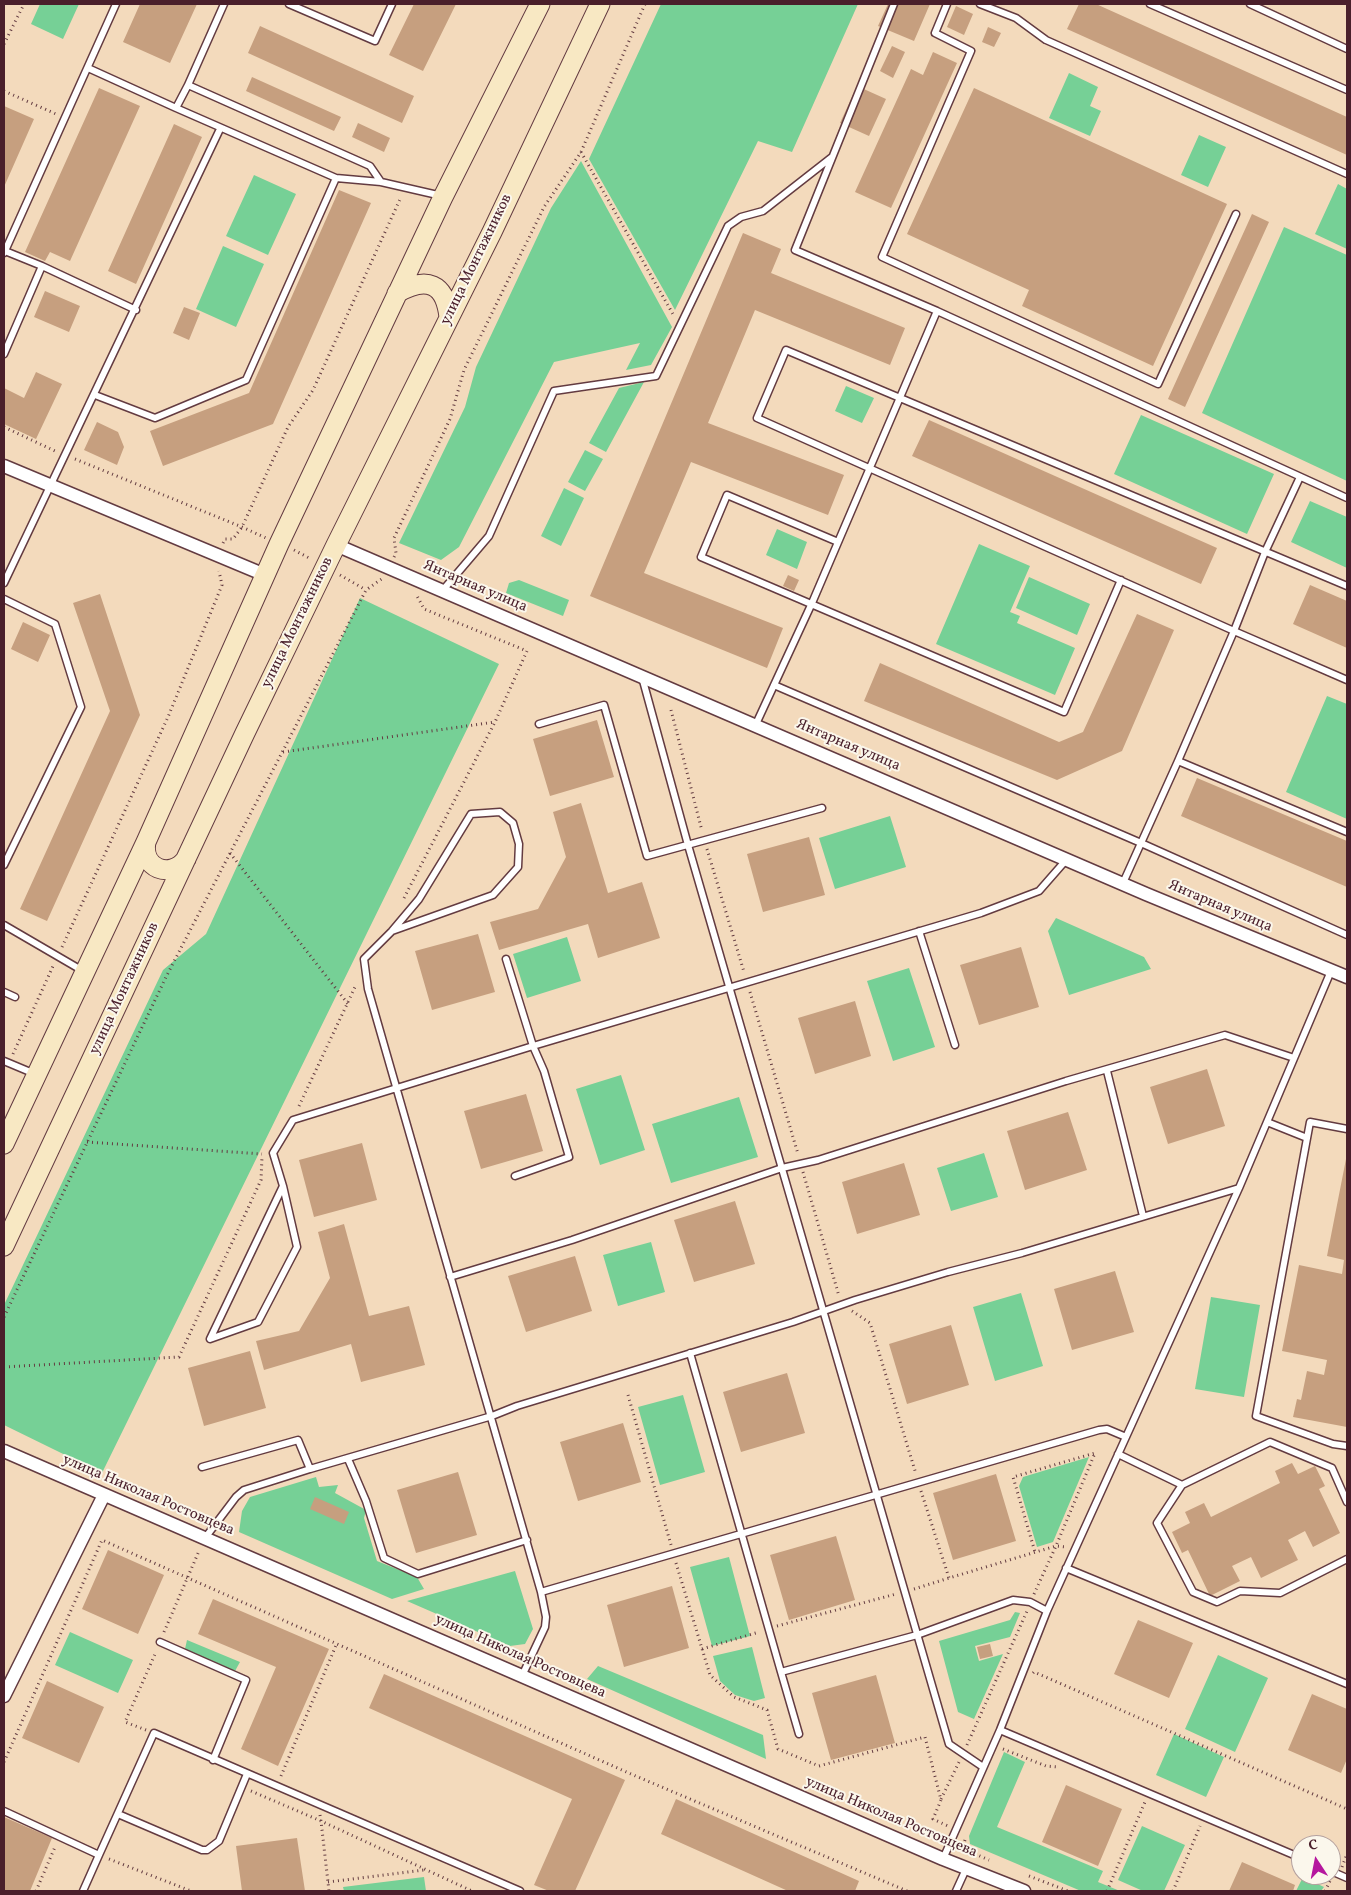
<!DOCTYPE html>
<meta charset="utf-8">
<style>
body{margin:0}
#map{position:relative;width:1351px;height:1895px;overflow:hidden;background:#f3dabc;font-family:Vollkorn,serif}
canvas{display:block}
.frame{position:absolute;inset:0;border:5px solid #4a1f2b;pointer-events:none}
.north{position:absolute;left:1291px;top:1835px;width:50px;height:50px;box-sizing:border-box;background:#fbf7ec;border:1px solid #b4a19f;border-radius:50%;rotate:349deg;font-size:14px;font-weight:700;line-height:20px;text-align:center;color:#4a1f2b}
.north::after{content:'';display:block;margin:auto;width:18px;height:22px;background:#b5179e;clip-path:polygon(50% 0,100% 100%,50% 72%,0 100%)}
</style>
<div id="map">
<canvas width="1351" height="1895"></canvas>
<div class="frame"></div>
<div class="north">С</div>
</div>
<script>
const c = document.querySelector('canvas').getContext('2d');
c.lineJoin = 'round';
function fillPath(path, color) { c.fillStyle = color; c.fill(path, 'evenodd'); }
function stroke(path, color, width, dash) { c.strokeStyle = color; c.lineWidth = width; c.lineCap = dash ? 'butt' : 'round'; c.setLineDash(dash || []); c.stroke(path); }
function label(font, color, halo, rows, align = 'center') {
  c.font = font + ' Vollkorn,serif'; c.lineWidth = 4; c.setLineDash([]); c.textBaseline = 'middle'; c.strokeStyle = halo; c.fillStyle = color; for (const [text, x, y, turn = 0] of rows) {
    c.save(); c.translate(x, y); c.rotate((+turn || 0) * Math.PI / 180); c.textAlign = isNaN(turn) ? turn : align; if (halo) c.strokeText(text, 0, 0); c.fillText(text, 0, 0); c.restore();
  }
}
fillPath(new Path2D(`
 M40 4H79L63 39 31 24Z
 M661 4H858L792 152 758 141 675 310 589 159Z
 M1069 73 1098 87 1090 106 1101 111 1090 136 1049 118Z
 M1199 135 1226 147 1208 187 1181 175Z
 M581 161 672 327 651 365 626 370 640 343 554 362 459 547 441 560 399 543 465 407 476 367 551 208Z
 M254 175 296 194 268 255 226 236Z
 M1338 184 1347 189V249L1315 234Z
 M1284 227 1347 255V481L1202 413Z
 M223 246 264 264 236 327 196 309Z
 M644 382 606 452 589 443 619 388Z
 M846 386 874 398 862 423 835 411Z
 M1141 415 1274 474 1247 534 1114 474Z
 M585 450 603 459 585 491 568 482Z
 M564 488 584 498 561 546 541 536Z
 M1310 501 1347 517V568L1291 542Z
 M777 529 807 542 797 569 766 555Z
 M979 544 1030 566 1010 612 1020 616 1017 623 1075 648 1055 695 936 644Z
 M1029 577 1090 604 1077 635 1016 608Z
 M519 580 569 600 563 616 506 593 509 583Z
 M360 598 499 664 102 1473 4 1425V1305L163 970 206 934Z
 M1327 696 1347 704V819L1286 792Z
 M890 816 906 867 835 889 819 838Z
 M1056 918 1144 957 1151 969 1069 995 1048 931Z
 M567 937 581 981 527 998 513 954Z
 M909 968 935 1047 893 1061 867 981Z
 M621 1075 645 1150 600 1165 576 1089Z
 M739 1097 758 1157 671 1183 652 1124Z
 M984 1153 998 1197 951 1211 937 1168Z
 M651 1242 665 1292 618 1306 603 1255Z
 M1021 1293 1043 1366 995 1381 973 1307Z
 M1211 1297 1260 1305 1244 1397 1195 1389Z
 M683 1395 705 1472 660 1485 638 1407Z
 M1089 1457 1053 1542 1037 1547 1019 1486 1023 1477Z
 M316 1477 319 1487 338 1485 335 1493 366 1510 364 1518 377 1561 417 1577 424 1589 392 1599 239 1532 242 1511 250 1497Z
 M729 1557 750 1636 712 1646 690 1567Z
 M515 1571 533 1629 525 1644 510 1646 407 1601Z
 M1015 1612 1020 1613 1010 1637 975 1646 979 1661 1003 1654 974 1719 958 1712 939 1641 1010 1620Z
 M70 1632 133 1660 118 1693 55 1665Z
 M187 1640 240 1662 235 1671 185 1649Z
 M752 1647 765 1698 754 1701 735 1695 720 1681 713 1656Z
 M1218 1655 1268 1678 1235 1752 1185 1729Z
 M598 1666 763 1735 766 1759 587 1679Z
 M1174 1734 1224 1757 1206 1797 1156 1775Z
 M1004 1752 1025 1762 997 1827 1103 1871 1098 1882 1120 1891H1081L970 1844 969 1836Z
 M1142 1826 1185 1845 1164 1891H1143L1118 1880Z
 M424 1877 426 1891H344L343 1887Z
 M1303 1877 1324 1887 1321 1891H1296Z`), '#76d096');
fillPath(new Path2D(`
 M140 4H197L170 63 123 42Z
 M414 4H456L423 71 389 55Z
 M888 4H930L914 41 878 26Z
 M1079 4H1096L1347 117V155L1067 29Z
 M956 6 973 14 964 35 947 27Z
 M260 26 414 96 402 123 248 53Z
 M988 27 1001 33 994 47 982 42Z
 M892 46 905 52 893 78 880 71Z
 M933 52 957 63 891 208 855 192 911 69 923 75Z
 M252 77 341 117 334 131 246 91Z
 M857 86 886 99 869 136 840 123Z
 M99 88 140 106 70 261 50 252 45 261 25 252Z
 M974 88 1227 204 1153 366 1022 306 1029 290 907 234Z
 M4 106 34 119 4 187Z
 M358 123 390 138 384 152 352 137Z
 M174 124 202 137 136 284 108 271Z
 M339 190 371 203 273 424 163 466 150 431 249 393Z
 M1252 214 1269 222 1185 407 1168 399Z
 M743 233 781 249 771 273 905 328 890 365 755 310 708 423 844 475 828 515 691 462 644 573 783 628 767 668 590 596Z
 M45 291 80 306 69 332 34 317Z
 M184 307 200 313 189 340 173 333Z
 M36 372 62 384 36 439 4 424V388L24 398Z
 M929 420 1217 548 1201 584 912 456Z
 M97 422 118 432 124 447 117 465 84 450Z
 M788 575 799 580 794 591 783 586Z
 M1310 585 1347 601V648L1293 624Z
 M100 594 140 715 47 921 20 909 110 711 73 603Z
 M1137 614 1174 630 1122 751 1057 780 864 701 880 663 1059 742 1083 732Z
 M23 622 50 635 38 662 11 649Z
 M597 720 614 777 550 796 533 739Z
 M1197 778 1347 841V887L1181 816Z
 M581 803 608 893 642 882 660 938 598 958 588 924 499 950 490 922 538 909 566 857 553 812Z
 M809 837 825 895 763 912 747 854Z
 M478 934 495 992 432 1010 415 951Z
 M1021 947 1039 1007 979 1025 960 965Z
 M855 1001 871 1056 815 1074 798 1018Z
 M1207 1069 1225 1126 1168 1144 1150 1087Z
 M526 1094 543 1151 481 1169 464 1111Z
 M1068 1112 1087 1170 1025 1190 1007 1131Z
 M362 1143 377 1200 314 1217 299 1160Z
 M1346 1159H1347V1427L1293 1417 1297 1399 1301 1400 1307 1371 1324 1375 1327 1360 1282 1351 1299 1265 1342 1274 1344 1260 1327 1256Z
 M904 1163 920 1215 857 1234 842 1182Z
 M735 1201 755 1264 694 1282 674 1220Z
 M344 1224 369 1316 409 1306 425 1365 361 1382 351 1344 264 1370 256 1341 299 1331 330 1278 318 1232Z
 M575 1256 592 1311 526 1332 508 1276Z
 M1115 1271 1134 1332 1072 1350 1054 1289Z
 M951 1325 969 1385 907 1404 889 1344Z
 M250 1351 266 1408 204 1426 188 1368Z
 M787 1373 805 1433 741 1452 723 1392Z
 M623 1423 641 1482 578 1501 560 1442Z
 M1292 1463 1298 1474 1315 1466 1325 1486 1319 1489 1340 1533 1313 1547 1305 1531 1288 1540 1298 1560 1261 1578 1251 1557 1232 1566 1240 1581 1210 1596 1188 1550 1182 1553 1172 1532 1190 1523 1185 1512 1204 1503 1211 1517 1280 1483 1275 1471Z
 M458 1472 477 1535 416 1553 397 1490Z
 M996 1474 1016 1541 953 1560 933 1493Z
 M315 1497 349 1512 344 1524 310 1509Z
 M836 1536 855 1600 789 1620 770 1555Z
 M108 1550 164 1575 138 1634 82 1609Z
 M672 1586 689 1648 624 1667 607 1605Z
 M213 1599 329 1649 278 1766 241 1749 276 1667 198 1634Z
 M1138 1620 1193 1643 1169 1698 1114 1674Z
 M990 1644 993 1656 980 1659 977 1647Z
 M384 1674 625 1780 575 1891H549L534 1885 572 1799 369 1708Z
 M876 1675 895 1743 831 1760 812 1693Z
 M47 1681 104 1707 79 1763 22 1738Z
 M1312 1694 1347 1709V1759L1341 1773 1288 1750Z
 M1066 1785 1122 1809 1098 1866 1042 1842Z
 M676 1799 859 1881 855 1891H788L661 1834Z
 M4 1817 52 1838 30 1891H4Z
 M297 1838 305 1891H242L236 1846Z
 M1242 1862 1295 1885 1293 1891H1229Z`), '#c69f7f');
const lane = new Path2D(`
 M224 4 188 85 370 166 381 182
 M289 4 375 41 392 4
 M947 4 935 33 971 51 882 257 1158 384 1236 214
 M980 4 1016 18 1046 40 1347 174
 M1150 4 1347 90
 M1250 4 1347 49
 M88 68 176 108 188 85
 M176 108 336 178 381 182 442 196
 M5 251 116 4
 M4 253 5 251 42 266 136 310
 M937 311 1347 498
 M4 354 42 266
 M95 395 155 418 246 380 336 178
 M838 542 727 495 701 557 1064 712 1121 580
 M4 583 220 129
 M1347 586 786 350 757 418 1234 631 1347 680
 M443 590 489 536 554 391 656 376 728 226 741 217 763 211 832 157
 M4 599 55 624 81 707 4 865
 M642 677 688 845 949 1744 983 1767
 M774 685 1141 843 1347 935
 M539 724 604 705 647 856 822 808
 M756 724 812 603 937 311 795 250 894 4
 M1178 761 1347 832
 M1123 883 1178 761 1234 631 1265 552 1300 477
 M4 925 83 971
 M392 931 493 895 518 867 519 844 513 823 500 812 471 814 419 899 392 931 364 959 368 989 541 1592 546 1617 545 1627 522 1676
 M919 931 955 1045
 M506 959 533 1046 544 1071 569 1157 515 1176
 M4 992 15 997
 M4 1061 35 1074
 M1107 1071 1143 1216
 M1267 1122 1307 1138
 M1347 1129 1310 1122 1256 1416 1333 1444 1347 1446
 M283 1186 297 1247 258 1322 210 1339 283 1186 273 1153 293 1120 533 1046 981 913 1039 891 1067 859
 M450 1277 572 1240 782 1168 818 1160 1066 1081 1225 1035 1294 1058
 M690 1353 781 1672 917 1635 1013 1600 1030 1602 1047 1611
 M1118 1454 1182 1485
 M348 1459 366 1501 384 1558 418 1574 527 1540
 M202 1467 298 1440 310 1469
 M1347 1502 1332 1468 1270 1442 1182 1485 1157 1523 1193 1592 1217 1602 1240 1591 1280 1593 1347 1559
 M205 1538 236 1497 244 1490 310 1469 492 1416 517 1406 793 1322 855 1300 948 1272 1022 1253 1239 1188
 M1066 1568 1347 1684
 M541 1592 1099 1430 1107 1429 1126 1437
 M160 1642 246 1680 213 1760
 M781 1672 799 1734
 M1000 1730 1301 1858
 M4 1811 99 1855 154 1733 520 1891
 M118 1814 202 1850H207L219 1841 247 1774
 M943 1859 1000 1730 1047 1611 1239 1188 1331 971
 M1331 1871 1347 1878
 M83 1891 99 1855
 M956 1891 966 1869`);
const street = new Path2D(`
 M4 466 265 575
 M336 545 1146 894 1347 977
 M4 1451 943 1859 1024 1891
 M4 1696 104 1495`);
const secondary = new Path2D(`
 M397 293C427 276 445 283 449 317
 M146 842C141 868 170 880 186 859
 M4 1144 146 842 279 544 443 197 540 4
 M4 1246 245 733 336 545 492 232 600 4`);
stroke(lane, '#633b41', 9);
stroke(street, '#633b41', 15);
stroke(secondary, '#633b41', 21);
stroke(new Path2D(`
 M4 44 24 4
 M4 91 56 114
 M581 152 674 316
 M4 427 55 451
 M75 459 242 527 266 538
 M223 543 225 539H233L242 527 288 427 313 390 401 197
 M294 550 311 559
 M394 557 396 553 394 538 450 419 464 370 544 207 581 152 645 4
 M340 575 366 590
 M671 710 702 831
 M283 752 495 722
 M707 849 744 972
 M230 853 348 1004
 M404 898 495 722 527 651 424 609 416 594
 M62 947 168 717 222 585 219 571
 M750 992 798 1154
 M13 1054 54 964
 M299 1106 356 985
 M87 1142 262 1154
 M803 1172 839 1296
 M852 1311 870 1323 916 1474
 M4 1317 166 977 366 590 383 578
 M4 1367 179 1357 261 1180 262 1157
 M628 1395 671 1545
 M921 1491 949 1578 1056 1546 1066 1547
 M676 1563 710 1675 734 1697 767 1710 778 1749 819 1766 925 1737 941 1800 933 1819 948 1826
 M914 1589 949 1578
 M1034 1594 1056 1546 1095 1453 1013 1477 1035 1552
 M777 1626 896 1594
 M164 1632 199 1551
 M702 1649 759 1632
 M1033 1673 1034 1672 1347 1809
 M146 1730 125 1722 156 1652
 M967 1745 1027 1611
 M1003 1749 1046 1766 1058 1767
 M4 1762 102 1540 631 1774 907 1891
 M281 1776 337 1643
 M251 1791 321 1821 329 1891
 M941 1799 959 1762
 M320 1815 321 1821 472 1891
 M965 1840 964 1843 966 1850 989 1860
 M109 1859 191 1891
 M1342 1867 1347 1854
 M1029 1876 1068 1891
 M328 1882 424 1870
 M36 1891 55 1847
 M1107 1891 1145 1802
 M1173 1891 1200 1826
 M1325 1891 1330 1881`), '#633b41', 3, [1, 4]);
stroke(lane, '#fff', 6);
stroke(street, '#fff', 12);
stroke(secondary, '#f8e8c3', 19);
label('15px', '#4a1f2b', '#fbf7ec', [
 ["улица Монтажников",477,260,-64],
 ["Янтарная улица",475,587,23],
 ["улица Монтажников",298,623,-64],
 ["Янтарная улица",848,746,23],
 ["Янтарная улица",1220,907,23],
 ["улица Монтажников",125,989,-65],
 ["улица Николая Ростовцева",148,1496,23],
 ["улица Николая Ростовцева",520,1657,24],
 ["улица Николая Ростовцева",891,1818,23]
]);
</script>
